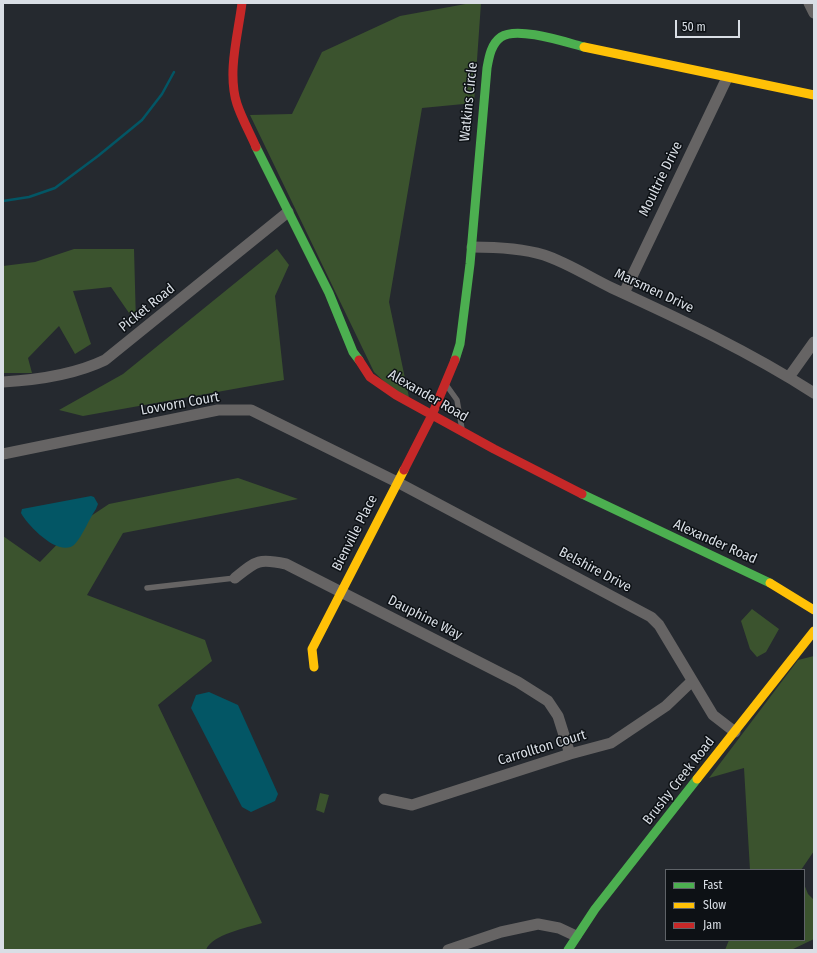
<!DOCTYPE html>
<style>
body{margin:0}
#map{position:relative;width:817px;height:953px;overflow:hidden;background:#25292f;font-family:"Fira Sans Condensed",sans-serif}
canvas{display:block}
.frame{position:absolute;inset:0;border:4px solid #d9dee5;pointer-events:none}
.legend{position:absolute;left:665px;top:869px;width:140px;height:72px;box-sizing:border-box;background:#0d1115;border:1px solid #5f6368;margin:0;padding:5px 7px;list-style:none;font-size:12px;color:#d9dee5}
.legend li{display:flex;align-items:center;gap:8px;height:20px}
.legend b{width:20px;border:1px solid #5f6368}
.scale{position:absolute;left:675px;top:20px;width:65px;height:18px;box-sizing:border-box;border:2px solid #d9dee5;border-top:0;padding-left:5px;font-size:12px;line-height:14px;white-space:nowrap;color:#d9dee5;-webkit-text-stroke:3px #0d1115;paint-order:stroke}
</style>
<div id="map">
<canvas width="817" height="953"></canvas>
<div class="frame"></div>
<ul class="legend">
<li><b style="height:5px;background:#4caf50"></b>Fast</li>
<li><b style="height:5px;background:#ffc107"></b>Slow</li>
<li><b style="height:5px;background:#c62828"></b>Jam</li>
</ul>
<div class="scale">50 m</div>
</div>
<script>
const c = document.querySelector('canvas').getContext('2d');
c.lineJoin = 'round';
function fillPath(path, color) { c.fillStyle = color; c.fill(path, 'evenodd'); }
function stroke(path, color, width, dash) { c.strokeStyle = color; c.lineWidth = width; c.lineCap = dash ? 'butt' : 'round'; c.setLineDash(dash || []); c.stroke(path); }
function label(font, color, halo, rows, align = 'center') {
  c.font = font + ' "Fira Sans Condensed",sans-serif'; c.lineWidth = 3; c.setLineDash([]); c.textBaseline = 'middle'; c.strokeStyle = halo; c.fillStyle = color; for (const [text, x, y, turn = 0] of rows) {
    c.save(); c.translate(x, y); c.rotate((+turn || 0) * Math.PI / 180); c.textAlign = isNaN(turn) ? turn : align; if (halo) c.strokeText(text, 0, 0); c.fillText(text, 0, 0); c.restore();
  }
}
fillPath(new Path2D(`
 M471 3H481L474 103 422 108 389 302 411 407 374 372 250 115 292 114 322 52 400 16Z
 M74 249H134L136 323 111 287 73 291 91 344 75 354 59 326 28 358 32 373H3V266L35 262Z
 M277 249 289 265 275 296 284 380 83 416 59 410 123 374Z
 M238 478 298 499 123 533 87 595 205 640 212 661 158 705 262 923C247 928 212 934 206 950H3V536L40 562 73 528 109 504Z
 M752 609 779 629 766 652 757 657 750 649 741 621Z
 M814 656V851L801 870H750L744 768 709 778 798 660Z
 M320 793 329 795 324 813 316 810Z
 M804 884 808 894 814 900V939L791 950H725L729 940H804Z`), '#3b532e');
fillPath(new Path2D(`
 M91 496 94 497 98 504 96 509C89 519 83 535 75 544 60 559 28 526 21 513L22 509Z
 M209 692 238 705 278 794 275 801 251 812 242 807 191 708 196 695Z`), '#035665');
stroke(new Path2D(`
 M3 201 29 197 55 188 98 156 142 120 162 94 174 72`), '#035665', 2.5);
stroke(new Path2D(`
 M447 386 457 400 462 429
 M147 588 235 578`), '#666464', 5.5);
stroke(new Path2D(`
 M809 3 814 13
 M472 247C495 247 521 248 544 255 568 263 589 277 612 288 682 320 750 352 814 393
 M624 293 727 78
 M789 377 814 342
 M3 382C37 380 74 375 105 360L288 212
 M3 454 218 410H251L397 482 651 617 659 625 713 715 735 732
 M235 578C256 561 258 558 286 564L518 682 548 701 558 716 570 754
 M384 799 412 805 570 754 611 743 666 706 691 682
 M448 950 501 932 538 924 559 928 576 936`), '#666464', 11);
stroke(new Path2D(`
 M256 147 329 293 353 352 359 360
 M455 360 460 344 470 264 487 68C489 57 491 44 501 37 517 26 565 42 584 47
 M582 494 770 583
 M568 950 595 909 697 779`), '#4caf50', 9);
stroke(new Path2D(`
 M584 47 814 95
 M770 583 814 610
 M314 667 312 649 404 470
 M697 779 814 631`), '#ffc107', 9);
stroke(new Path2D(`
 M242 3C238 35 227 73 237 104 242 119 250 133 256 147
 M359 360 370 377 396 395 494 449 582 494
 M404 470 432 415 455 360`), '#c62828', 9);
label('14px', '#d9dee5', '#0d1115', [
 ["Watkins Circle",469,102,-84],
 ["Moultrie Drive",661,179,-64],
 ["Marsmen Drive",654,291,25],
 ["Picket Road",147,308,-39],
 ["Alexander Road",428,396,30],
 ["Lovvorn Court",180,404,-10],
 ["Bienville Place",355,533,-63],
 ["Alexander Road",715,542,24],
 ["Belshire Drive",595,570,28],
 ["Dauphine Way",425,618,27],
 ["Carrollton Court",542,748,-17],
 ["Brushy Creek Road",679,781,-52]
]);
</script>
